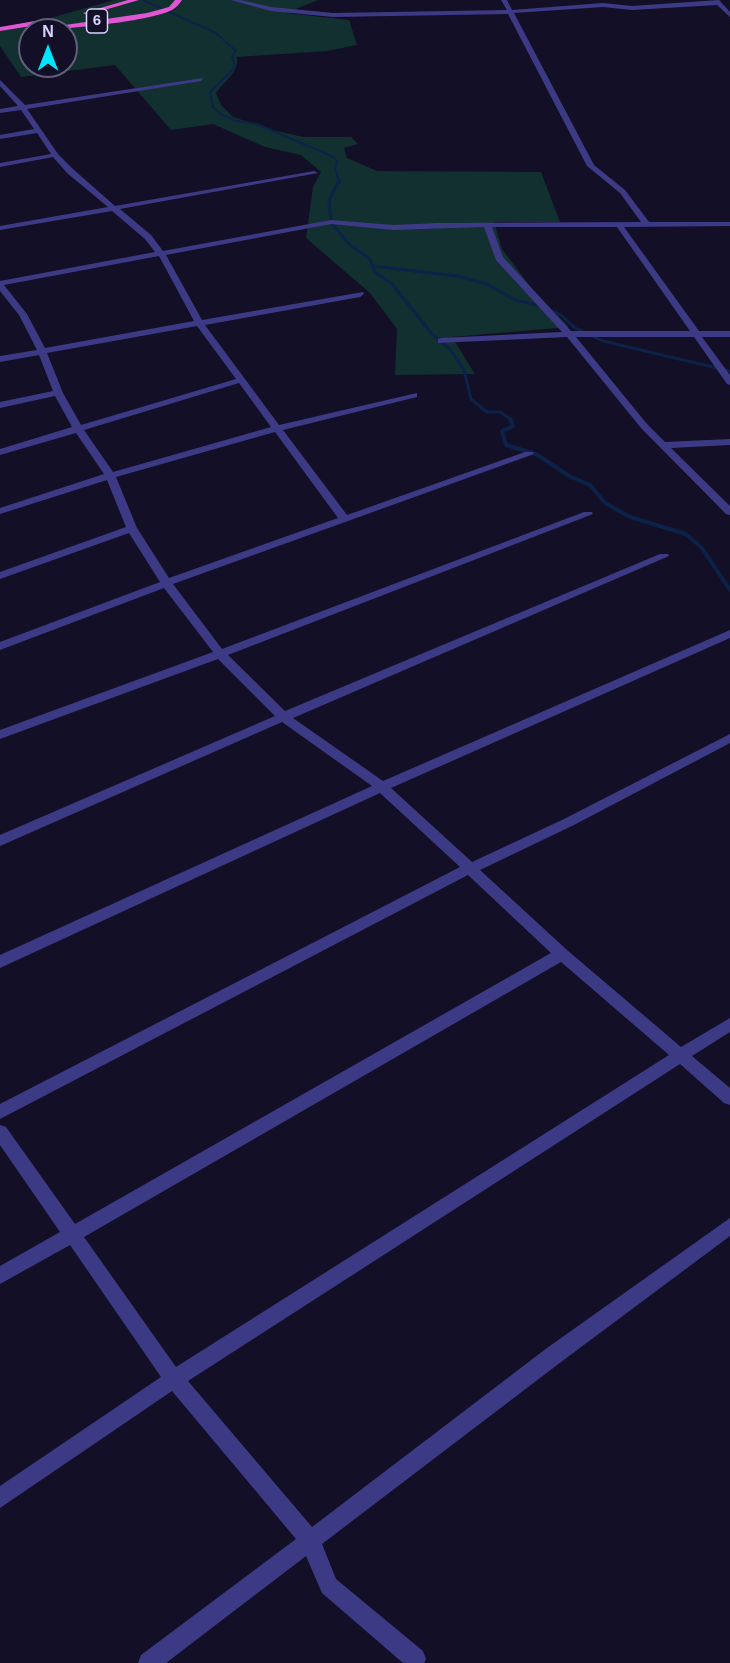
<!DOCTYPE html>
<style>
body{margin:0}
#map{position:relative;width:730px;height:1663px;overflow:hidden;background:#130f26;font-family:Arial,sans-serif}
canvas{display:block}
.north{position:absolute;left:18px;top:18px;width:60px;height:60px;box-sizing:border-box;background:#130f26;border:2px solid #625e7d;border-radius:50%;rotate:0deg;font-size:16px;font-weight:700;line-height:24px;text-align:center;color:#d9d4ff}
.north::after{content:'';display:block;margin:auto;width:21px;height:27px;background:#00e5ff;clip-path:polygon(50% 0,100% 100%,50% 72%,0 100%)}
</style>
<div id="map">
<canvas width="730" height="1663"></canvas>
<div class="north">N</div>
</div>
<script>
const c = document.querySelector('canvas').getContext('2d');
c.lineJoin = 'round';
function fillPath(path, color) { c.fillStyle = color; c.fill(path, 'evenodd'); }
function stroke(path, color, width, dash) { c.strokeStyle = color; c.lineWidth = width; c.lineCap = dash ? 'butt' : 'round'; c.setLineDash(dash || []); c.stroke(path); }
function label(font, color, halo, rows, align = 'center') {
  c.font = font + ' Arial,sans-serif'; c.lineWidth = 4.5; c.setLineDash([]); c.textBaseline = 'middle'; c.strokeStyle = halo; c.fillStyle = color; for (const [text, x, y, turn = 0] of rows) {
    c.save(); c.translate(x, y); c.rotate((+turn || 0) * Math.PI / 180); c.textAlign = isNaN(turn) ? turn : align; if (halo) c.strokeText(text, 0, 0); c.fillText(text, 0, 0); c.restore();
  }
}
fillPath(new Path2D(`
 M114 0H318L286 13 349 20 357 45 327 51 237 57C239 73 224 81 216 93L221 105 233 117 273 130 303 137H351L358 144 344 148 347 158 377 171 541 172 560 222H494L502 249 533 290 569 327 452 337 475 374 395 375 397 329 370 293 306 238 313 187 321 172 301 155 265 147 213 124 171 130 115 65 21 77 0 46V28L54 17ZM30 30H66V66H30Z`), '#12302f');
stroke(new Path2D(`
 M143 0 216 33 236 51 232 56 235 67 210 92 213 107 220 114 237 121 257 124 334 157 337 162 335 169 340 183`), '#0c2248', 2);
stroke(new Path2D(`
 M339 181 329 200 331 222 349 244 370 259 375 272 392 284 432 334 450 349 464 370 471 399 487 412H500L512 420
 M373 266 457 276 487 284 515 300 542 306 561 315 575 328 603 341 730 371`), '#0c2248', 3);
stroke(new Path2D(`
 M510 419 513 426 502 431 506 445 536 454 569 476 590 485 605 503 630 517 686 534 702 548 730 590`), '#0c2248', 4);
fillPath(new Path2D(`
 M231 0H241L271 7 333 13 507 10 501 0H507L512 10 603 3 632 6 719 0 730 12V17L717 5 632 10 603 7 514 13 594 165 625 190 649 222H730V226L624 227 699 331H730V337H702L730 375V385L727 384 694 337H576L647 424 665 442 730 439V445L671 448 730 506V515L726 514 641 428 567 337 438 343V339L441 338 562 332 496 260 484 227 393 230 331 224 166 255 202 320 363 292 364 294 360 297 205 325 279 425 417 393V397L283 430 347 515 525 452H533L534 454 173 584 222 649 584 512H592L593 514 228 655 285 711 660 554H668L669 556 293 718 383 781 730 630V638L391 788 472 862 564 819 730 734V743L574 825 480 870 567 950 681 1047 730 1018V1032L692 1056 730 1088V1105L724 1103 680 1064 188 1381 312 1527 547 1348 730 1218V1236L561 1362 322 1544 336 1579 423 1651 426 1659 424 1663H403L322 1593 306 1556 166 1663H138L141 1655 296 1539 172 1391 0 1508V1486L161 1377 70 1245 0 1284V1266L60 1232 0 1145V1125L6 1127 75 1224 551 953 468 875 0 1119V1104L460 867 380 793 0 968V955L372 786 282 722 0 846V835L275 716 218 659 0 739V730L213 652 164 588 0 650V642L160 582 129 533 0 579V572L126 527 107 480 0 514V508L104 474 76 433 0 455V449L72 427 55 396 0 408V402L53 391 39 355 0 362V356L37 350 19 315 0 291V281L155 252 145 239 112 211 0 230V226L108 207 67 173 53 157 0 167V163L51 154 37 133 0 139V135L34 129 21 110 0 113V109L18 106 0 86V80L25 105 203 78 201 81 27 109 58 154 73 169 115 206 314 171 318 173 120 209 151 235 163 251 331 220 393 225 437 223 641 222 620 193 587 166 508 14 333 17 271 11ZM492 227H617L690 331H571L503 257ZM159 256 194 321 45 348 27 314 4 285ZM197 326 236 379 81 425 63 393 47 353ZM239 383 271 427 113 472 84 430ZM275 432 338 518 169 578 137 528 116 477ZM561 962 669 1055 176 1367 84 1237Z`), '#3d3a85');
fillPath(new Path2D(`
 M128 0H139L87 15 83 13Z
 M175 0H182C180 3 176 8 172 10 148 22 61 30 31 30L147 13 169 7Z
 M47 19 50 23 0 31V27Z`), '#e055d1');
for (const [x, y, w] of [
 [97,21,21]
]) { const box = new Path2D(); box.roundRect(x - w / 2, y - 12, w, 24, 4.5); c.fillStyle = '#130f26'; c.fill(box); stroke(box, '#d9d4ff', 1.5); }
label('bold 15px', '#d9d4ff', null, [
 ["6",97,21]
]);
</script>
